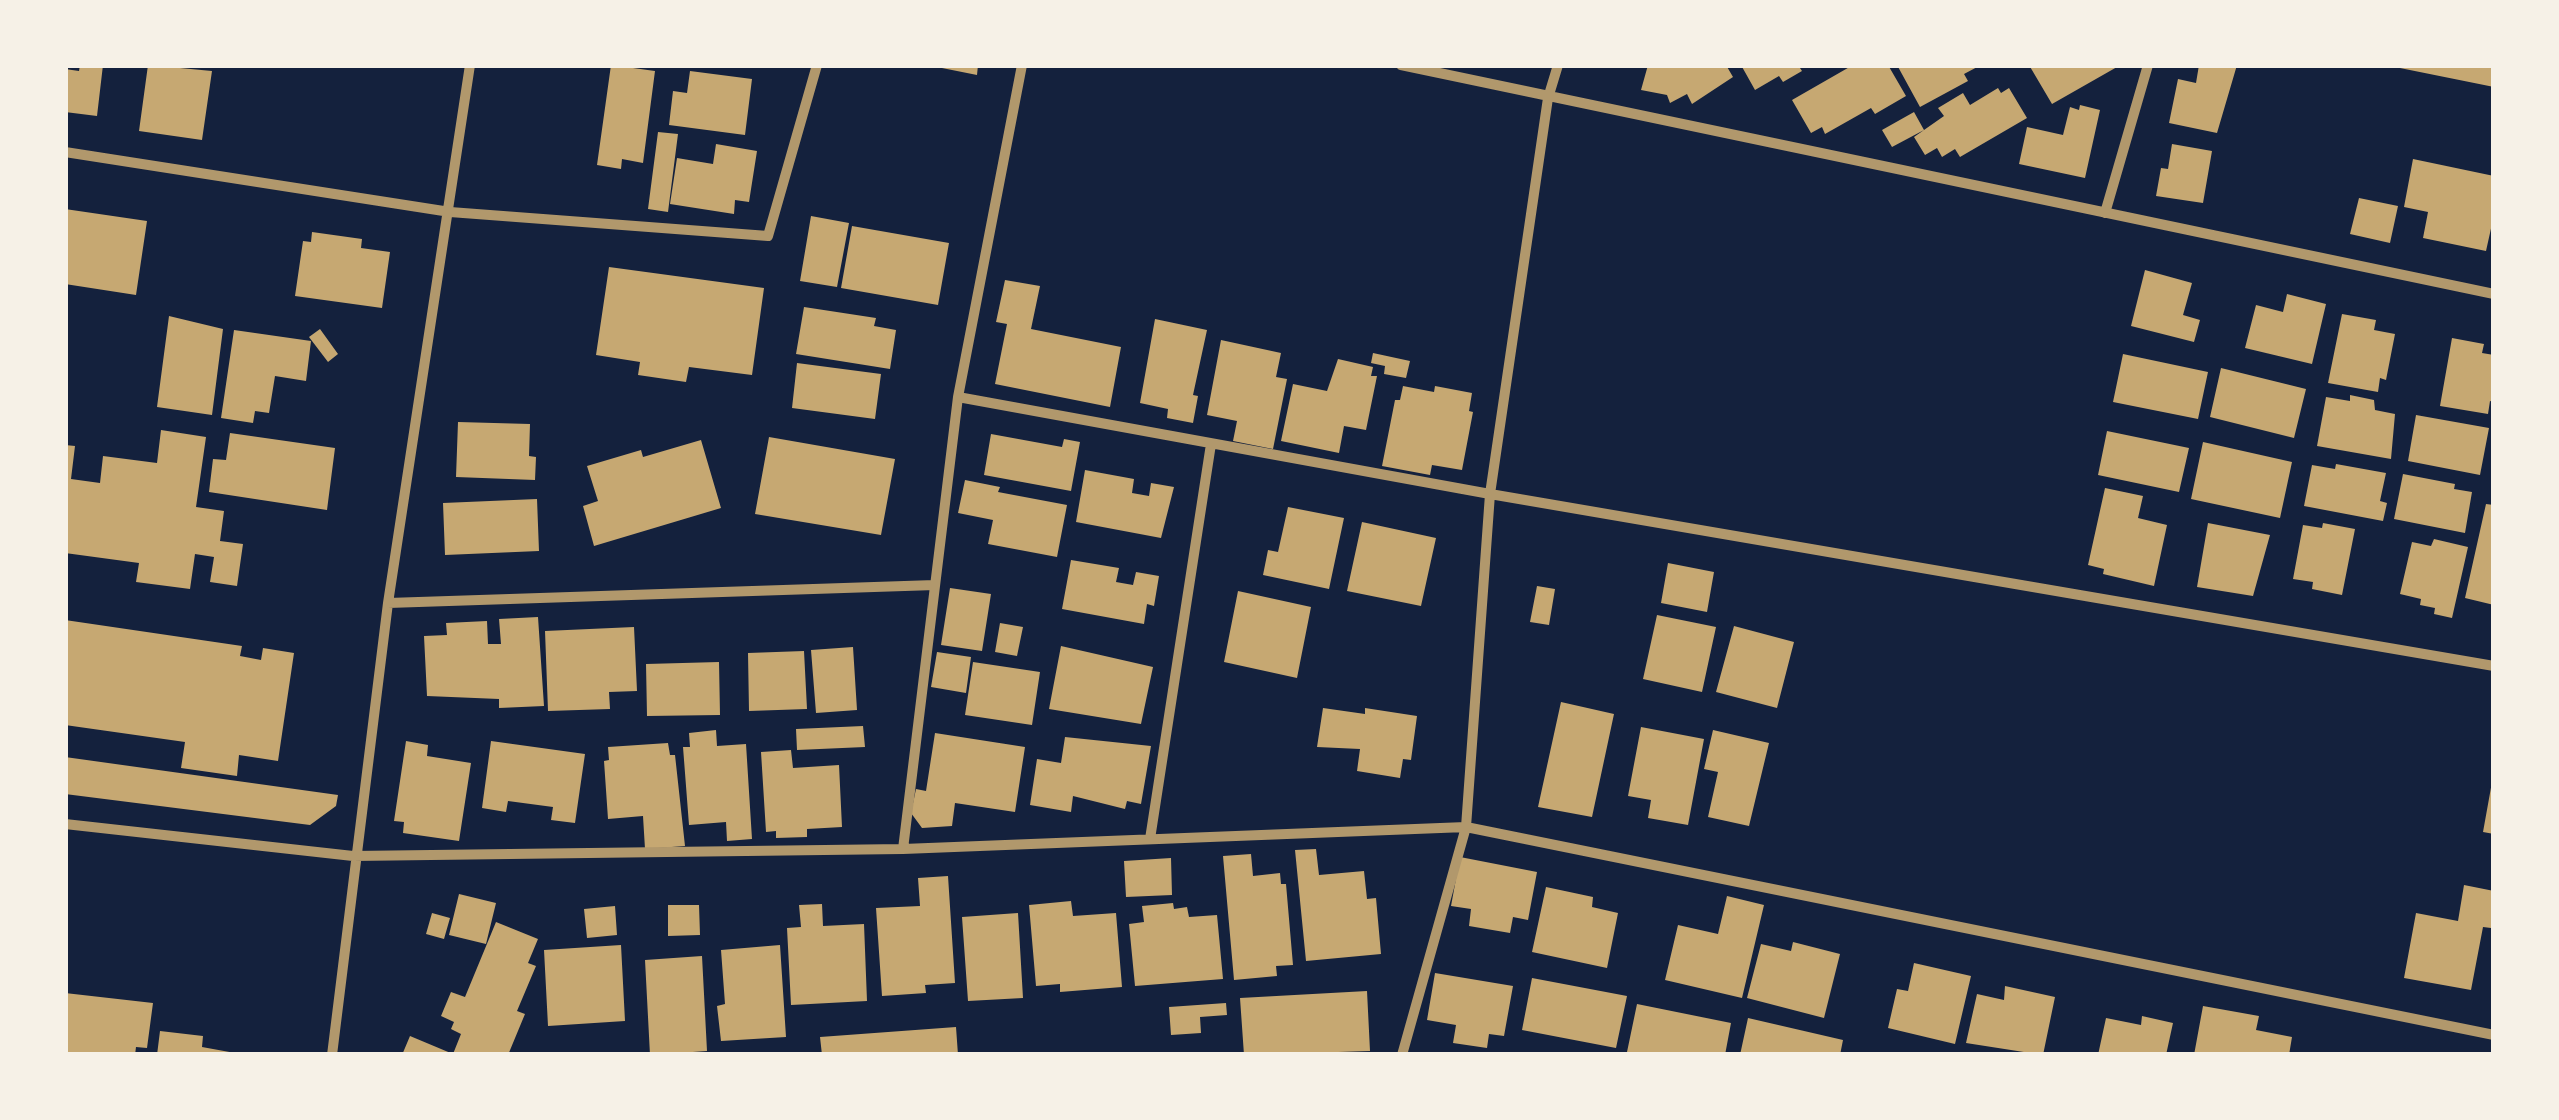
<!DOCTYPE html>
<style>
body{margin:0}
#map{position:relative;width:2559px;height:1120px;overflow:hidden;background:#14213d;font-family:"Sofia Sans Condensed",sans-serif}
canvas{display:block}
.frame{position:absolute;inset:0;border:68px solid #f6f1e7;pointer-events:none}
</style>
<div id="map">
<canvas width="2559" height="1120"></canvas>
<div class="frame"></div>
</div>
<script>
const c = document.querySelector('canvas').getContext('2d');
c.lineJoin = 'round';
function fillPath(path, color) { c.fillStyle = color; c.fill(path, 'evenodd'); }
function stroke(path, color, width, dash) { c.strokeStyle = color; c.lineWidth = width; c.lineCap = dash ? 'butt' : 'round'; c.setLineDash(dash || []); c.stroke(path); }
fillPath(new Path2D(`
 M80 65H103L97 116 65 112V69L79 71Z
 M148 65 212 71 202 140 139 131Z
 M611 65 655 71 643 163 622 159 621 169 597 165Z
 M927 65H978L977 75Z
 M1726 65 1733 77 1692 104 1687 94 1670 103 1667 95 1641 90 1648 65Z
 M1741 65H1798L1802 71 1783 82 1779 76 1755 90Z
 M1853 65H1888L1906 96 1875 114 1871 108 1825 134 1822 127 1811 133 1792 100Z
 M1897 65H1981L1964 74 1968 81 1920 107Z
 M2029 65H2115L2117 67 2052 104Z
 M2199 65H2237L2217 133 2169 123 2178 79 2196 83Z
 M2396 65H2494V87L2395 67Z
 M690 71 752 79 745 135 669 125 673 91 687 93Z
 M1998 88 2001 93 2009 88 2027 118 1960 157 1955 149 1942 157 1937 148 1925 155 1914 137 1944 116 1938 108 1963 93 1970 105Z
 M2080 105 2100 110 2085 178 2019 164 2027 127 2063 135 2070 107 2079 110Z
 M1914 112 1924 130 1892 147 1882 130Z
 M658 132 678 134 668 212 648 209Z
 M716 144 757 151 749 202 735 200 734 214 670 204 677 158 713 164Z
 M2172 144 2212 151 2203 203 2156 196 2161 168 2168 169Z
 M2413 159 2494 176V215L2486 251 2423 238 2428 212 2404 207Z
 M2359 198 2398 206 2390 243 2350 234Z
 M65 209 147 221 136 295 65 284Z
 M811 216 849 223 837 287 800 281Z
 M852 226 949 243 938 305 841 288Z
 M312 232 362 239 361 248 390 252 382 308 295 296 303 241 311 242Z
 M609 267 764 288 752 375 689 367 686 382 638 375 640 362 596 355Z
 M2145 270 2192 283 2183 315 2200 320 2194 342 2131 326Z
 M1005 280 1040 286 1031 329 1121 347 1110 407 995 384 1007 324 996 322Z
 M2287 294 2326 304 2312 364 2245 348 2256 305 2283 312Z
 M804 307 876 318 874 326 896 330 890 369 796 354Z
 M2342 314 2376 320 2374 330 2395 334 2386 380 2380 378 2378 392 2328 383Z
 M169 316 223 329 212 415 157 407Z
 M1155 319 1207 330 1193 395 1198 396 1193 423 1167 418 1168 409 1140 403Z
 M320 329 338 354 328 362 309 337Z
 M234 330 311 341 306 381 275 376 269 413 255 411 253 423 221 418Z
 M2452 338 2484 344 2482 353 2494 355V402L2490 401 2488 414 2440 406Z
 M1221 340 1281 353 1276 377 1287 379 1273 449 1233 441 1237 421 1207 415Z
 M1373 353 1410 361 1406 378 1384 374 1385 366 1371 363Z
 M2123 354 2208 372 2198 419 2113 402Z
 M1338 359 1373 367 1371 376H1377L1366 430 1344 426 1339 453 1281 441 1293 384 1327 391Z
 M797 363 881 374 875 419 792 408Z
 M2221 368 2306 389 2294 438 2210 417Z
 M1403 386 1434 392 1435 386 1472 393 1469 411 1473 412 1462 470 1432 465 1430 475 1382 466 1395 400H1400Z
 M2350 395 2374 400 2375 410 2395 414 2391 459 2317 446 2326 397 2350 401Z
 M2416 415 2489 428 2480 475 2408 461Z
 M458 422 530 424 529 456 536 457 535 480 456 477Z
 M161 430 206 437 196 507 224 511 220 541 243 544 237 586 210 582 214 557 195 554 190 589 136 582 139 563 65 553V445L75 446 71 479 100 483 103 456 157 463Z
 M2107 431 2189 448 2179 492 2098 475Z
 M230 433 335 448 327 510 209 492 213 459 226 460Z
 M991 434 1062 447 1064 439 1080 442 1071 491 984 475Z
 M769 437 895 459 881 535 755 514Z
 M701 440 721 508 594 546 583 506 598 501 587 466 641 450 643 457Z
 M2203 442 2292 462 2280 518 2191 499Z
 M2336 464 2386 473 2380 501 2387 503 2383 521 2304 506 2312 465 2335 469Z
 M1085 470 1134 479 1132 493 1149 496 1151 483 1174 487 1161 538 1076 522Z
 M2403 474 2455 484 2454 489 2472 492 2465 533 2394 519Z
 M965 480 1000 487 998 492 1067 505 1057 557 988 544 993 520 958 513Z
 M2105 488 2143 496 2138 518 2167 525 2154 586 2103 574 2104 569 2088 565Z
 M537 499 539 551 445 555 443 503Z
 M2486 504 2494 505V605L2465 598Z
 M1288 507 1344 518 1329 589 1263 575 1268 550 1278 552Z
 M1362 522 1436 538 1421 606 1347 591Z
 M2208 523 2270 535 2253 596 2197 587Z
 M2323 523 2355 529 2342 595 2312 589 2313 582 2293 579 2303 525 2322 528Z
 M2434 539 2468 547 2452 618 2434 614 2435 608 2420 605 2421 599 2400 594 2412 542 2431 546Z
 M1071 560 1119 568 1116 582 1133 585 1136 572 1159 576 1154 606 1147 604 1144 624 1062 609Z
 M1668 563 1714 572 1707 612 1661 603Z
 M1537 586 1555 589 1549 625 1530 622Z
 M950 588 991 594 982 651 941 645Z
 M1238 591 1311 607 1297 678 1224 662Z
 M1657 615 1716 627 1702 692 1643 679Z
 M538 617 544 706 499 708V699L427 696 424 636 447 635 446 623 487 621 488 644H501L499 619Z
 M65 620 242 646 240 656 261 660 263 648 294 653 278 761 239 755 237 776 181 768 185 742 65 725Z
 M1000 623 1023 627 1017 656 995 652Z
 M1734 626 1794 642 1777 708 1716 692Z
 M634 627 637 691 609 692 610 709 548 711 545 631Z
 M1061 646 1153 667 1141 724 1049 709Z
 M853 647 857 710 816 713 811 650Z
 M804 651 807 709 749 711 748 653Z
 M937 652 971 657 966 693 931 687Z
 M719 662 720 715 647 716 646 664Z
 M973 662 1040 672 1032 725 965 715Z
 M1561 702 1614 714 1592 817 1538 807Z
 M1323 708 1365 714V708L1417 716 1411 760 1403 759 1400 778 1357 771 1360 749 1317 747Z
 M863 726 865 747 797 750 796 729Z
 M1641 727 1704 739 1688 825 1648 818 1651 800 1628 796Z
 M716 730 717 746 746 744 752 839 727 841 726 822 689 825 683 747H690L689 733Z
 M1713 730 1769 743 1749 826 1708 817 1718 772 1704 769Z
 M935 733 1025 747 1015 812 955 803 952 826 922 828 911 813 916 789 926 791Z
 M1065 737 1151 746 1141 804 1127 801 1125 809 1073 796 1071 812 1030 805 1037 759 1061 763Z
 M406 741 428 745 427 756 471 763 459 841 403 833 404 822 394 821Z
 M491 741 585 754 575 823 551 820 553 807 508 801 506 812 482 808Z
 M668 743 670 755H675L685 846 645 849 643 816 608 819 604 761 609 760 608 747Z
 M791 750 793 768 839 765 842 827 807 829V837L776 838V831L766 832 761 752Z
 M65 757 338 795 336 806 310 825 65 794Z
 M2492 782 2494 783V834L2483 832Z
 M1316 849 1319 875 1364 871 1367 899 1376 898 1381 954 1306 961 1295 850Z
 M1251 854 1253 876 1280 873 1281 884H1286L1293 965 1276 966 1277 976 1234 980 1223 856Z
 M1460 857 1537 872 1528 920 1513 917 1510 933 1469 926 1471 909 1451 906Z
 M1171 858 1172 895 1126 897 1124 861Z
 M948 876 955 983 925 985 926 993 882 996 876 908 920 906 918 878Z
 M2464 885 2494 891 2491 928 2483 927 2471 990 2404 978 2416 913 2458 921Z
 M1546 887 1593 897 1592 907 1618 913 1607 968 1532 952Z
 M459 894 496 903 486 944 449 935Z
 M1727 896 1764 905 1742 998 1665 980 1678 925 1718 934Z
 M1071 901 1073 916 1116 913 1122 987 1060 992V984L1036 986 1029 905Z
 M1173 903 1174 909 1187 907 1189 917 1217 915 1223 979 1135 986 1129 924 1144 922 1142 906Z
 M822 904 823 926 864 924 867 1001 791 1005 787 928 801 927 799 905Z
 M668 905H699L700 935 668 936Z
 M615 906 617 935 587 938 584 909Z
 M432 913 450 918 444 939 426 934Z
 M1018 913 1023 998 968 1001 962 917Z
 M496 922 538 939 528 963 536 966 517 1011 525 1014 508 1055H402L410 1036 453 1054 461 1034 451 1029 454 1022 441 1016 451 992 465 997Z
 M1793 942 1840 954 1824 1018 1747 998 1761 944 1791 951Z
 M621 945 625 1021 548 1026 544 950Z
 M780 945 786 1037 721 1041 717 1006 725 1004 721 950Z
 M702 956 707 1051 650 1055 645 960Z
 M1914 963 1971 976 1955 1044 1888 1028 1897 989 1908 991Z
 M1435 973 1513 986 1504 1036 1489 1034 1487 1048 1453 1043 1456 1025 1427 1020Z
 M1532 978 1627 996 1616 1048 1522 1030Z
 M2005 986 2055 997 2043 1055 1966 1043 1977 994 2004 1000Z
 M1367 991 1370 1051 1244 1055 1240 998Z
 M65 993 153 1003 147 1048 136 1047 135 1055H65Z
 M1226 1003 1227 1015 1200 1017 1201 1033 1171 1035 1169 1007Z
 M1637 1004 1731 1023 1725 1055 1627 1052Z
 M2203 1006 2259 1016 2256 1030 2292 1037 2289 1055H2194Z
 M2142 1016 2173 1023 2166 1055H2098L2106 1018 2141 1025Z
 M1748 1018 1843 1040 1840 1055H1740Z
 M956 1027 958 1055H822L820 1037Z
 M160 1031 203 1036 202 1047 246 1055H157Z`), '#c6a872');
stroke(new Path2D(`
 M1401 65 2494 294
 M65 152 450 212 768 236 817 65
 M2105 213 2148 65
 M958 397 1490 494 2494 666
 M388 603 935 585
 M65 824 353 856 903 849 1466 827 2494 1035
 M1150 839 1211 444
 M903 849 958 397 1022 65
 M332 1055 388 603 470 65
 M1402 1055 1466 827 1490 494 1548 98 1558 65`), '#b1986c', 10);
</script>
